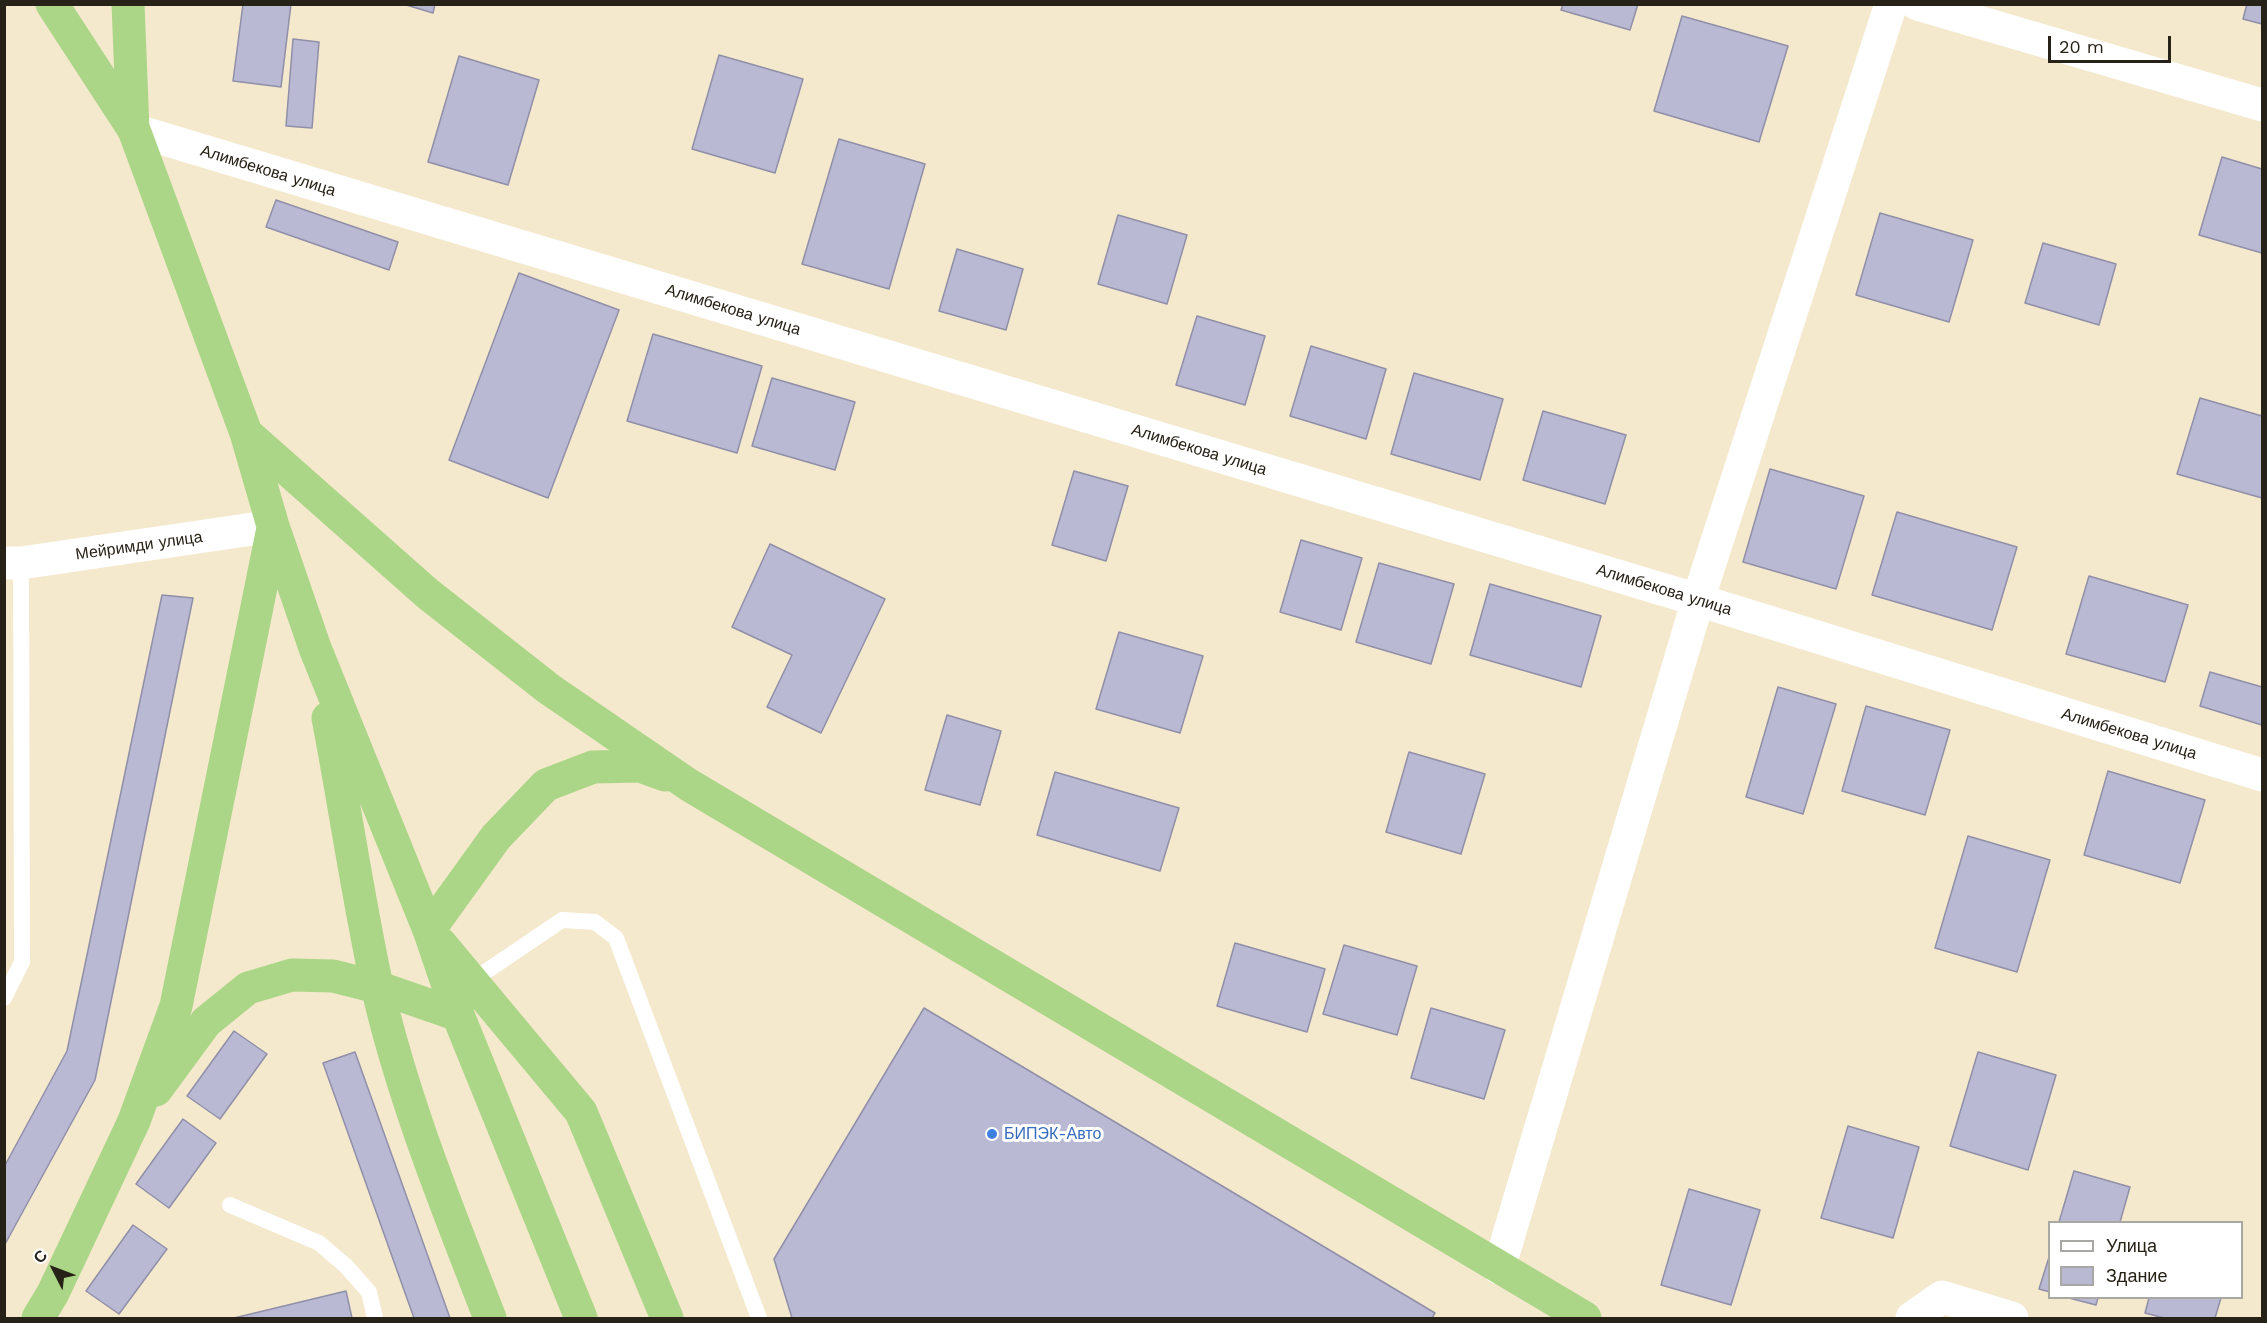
<!DOCTYPE html>
<meta charset="utf-8">
<style>
body{margin:0}
#map{position:relative;width:2267px;height:1323px;overflow:hidden;background:#f4e8cd;font-family:"Work Sans",sans-serif}
canvas{display:block}
.frame{position:absolute;inset:0;border:6px solid #272218;pointer-events:none}
.legend{position:absolute;left:2048px;top:1221px;width:195px;height:78px;box-sizing:border-box;background:#fff;border:2px solid #a9a7a3;margin:0;padding:8px 10px;list-style:none;font-size:18px;color:#272218}
.legend li{display:flex;align-items:center;gap:12px;height:30px}
.legend b{width:30px;border:2px solid #a9a7a3}
.north{position:absolute;left:24px;top:1239px;width:60px;height:60px;-webkit-text-stroke:4px #fff;paint-order:stroke;rotate:312deg;font-size:16px;font-weight:700;line-height:24px;text-align:center;color:#272218}
.north::after{content:'';display:block;margin:auto;width:21px;height:27px;background:#272218;clip-path:polygon(50% 0,100% 100%,50% 72%,0 100%)}
.scale{position:absolute;left:2048px;top:36px;width:123px;height:27px;box-sizing:border-box;border:3px solid #272218;border-top:0;padding-left:8px;font-size:18px;line-height:21px;white-space:nowrap;color:#272218;-webkit-text-stroke:4px #fff;paint-order:stroke}
</style>
<div id="map">
<canvas width="2267" height="1323"></canvas>
<div class="frame"></div>
<ul class="legend">
<li><b style="height:8px;background:#fff"></b>Улица</li>
<li><b style="height:16px;background:#bab9d4"></b>Здание</li>
</ul>
<div class="north">С</div>
<div class="scale">20 m</div>
</div>
<script>
const c = document.querySelector('canvas').getContext('2d');
c.lineJoin = 'round';
function fillPath(path, color) { c.fillStyle = color; c.fill(path, 'evenodd'); }
function stroke(path, color, width, dash) { c.strokeStyle = color; c.lineWidth = width; c.lineCap = dash ? 'butt' : 'round'; c.setLineDash(dash || []); c.stroke(path); }
function label(font, color, halo, rows, align = 'center') {
  c.font = font + ' "Work Sans",sans-serif'; c.lineWidth = 6; c.setLineDash([]); c.textBaseline = 'middle'; c.strokeStyle = halo; c.fillStyle = color; for (const [text, x, y, turn = 0] of rows) {
    c.save(); c.translate(x, y); c.rotate((+turn || 0) * Math.PI / 180); c.textAlign = isNaN(turn) ? turn : align; if (halo) c.strokeText(text, 0, 0); c.fillText(text, 0, 0); c.restore();
  }
}
const building = new Path2D(`
 M243 4H291L281 87 233 81Z
 M403 4H435L433 13Z
 M1563 4H1638L1630 30 1561 10Z
 M2247 4H2262V24L2243 19Z
 M1682 16 1788 46 1759 142 1654 111Z
 M293 39 319 42 312 128 286 126Z
 M719 55 803 79 775 173 692 149Z
 M459 56 539 80 508 185 428 162Z
 M839 139 925 164 889 289 802 264Z
 M2222 157 2262 169V253L2199 235Z
 M276 200 398 242 389 270 266 227Z
 M1880 213 1973 240 1949 322 1856 295Z
 M1118 215 1187 235 1167 304 1098 284Z
 M2043 243 2116 264 2099 325 2025 303Z
 M957 249 1023 269 1006 330 939 311Z
 M519 273 619 310 548 498 449 460Z
 M1197 316 1265 336 1245 405 1176 385Z
 M653 334 762 366 737 453 627 421Z
 M1311 346 1386 369 1366 439 1290 416Z
 M1414 373 1503 399 1480 480 1391 454Z
 M772 378 855 402 835 470 752 446Z
 M2200 398 2262 416V498L2177 474Z
 M1543 411 1626 435 1605 504 1523 480Z
 M1770 469 1864 496 1836 589 1743 562Z
 M1074 471 1128 486 1106 561 1052 545Z
 M1897 512 2017 547 1992 630 1872 595Z
 M1301 540 1362 558 1341 630 1280 612Z
 M770 544 885 599 821 733 767 707 792 655 732 627Z
 M1379 563 1454 584 1431 664 1356 642Z
 M2089 576 2188 605 2165 682 2066 654Z
 M1490 584 1601 616 1581 687 1470 655Z
 M162 595 193 598 95 1080 4 1246V1167L67 1051Z
 M1119 632 1203 656 1180 733 1096 709Z
 M2210 672 2262 687V725L2200 706Z
 M1778 687 1836 704 1803 814 1746 797Z
 M1866 706 1950 730 1925 815 1842 791Z
 M947 715 1001 731 980 805 925 790Z
 M1409 752 1485 774 1461 854 1386 832Z
 M2108 771 2205 800 2180 883 2084 855Z
 M1055 772 1179 808 1160 871 1037 835Z
 M1968 836 2050 860 2017 972 1935 948Z
 M1235 943 1325 969 1307 1032 1217 1006Z
 M1344 945 1417 966 1397 1035 1323 1014Z
 M924 1008 1435 1313 1432 1318H792L774 1259Z
 M1431 1008 1505 1030 1484 1099 1411 1078Z
 M234 1031 267 1054 220 1119 187 1096Z
 M355 1052 450 1318H414L323 1063Z
 M1978 1052 2056 1075 2028 1170 1950 1146Z
 M183 1119 216 1143 169 1208 136 1184Z
 M1848 1126 1919 1147 1893 1238 1821 1218Z
 M2074 1171 2130 1187 2120 1222H2059Z
 M1689 1189 1760 1210 1731 1305 1661 1285Z
 M133 1225 167 1249 119 1314 86 1291Z
 M2050 1254V1292L2039 1289Z
 M346 1291 352 1318H234Z
 M2069 1298H2098L2096 1305Z
 M2149 1298H2221L2215 1318H2164L2145 1313Z`);
fillPath(building, '#bab9d4');
stroke(building, '#908fa8', 1.5);
stroke(new Path2D(`
 M472 981 562 920 595 922 616 938 759 1318
 M4 998 22 962 21 563
 M230 1205 319 1243 346 1266 369 1292 375 1318`), '#fff', 16);
stroke(new Path2D(`
 M1917 4 2262 105
 M134 130 1698 600 2262 775
 M4 563H21L273 526
 M1499 1268 1698 600 1891 4
 M1912 1318 1942 1297 2012 1318`), '#fff', 33);
stroke(new Path2D(`
 M52 4 134 130 246 433 273 526 315 648 429 930 458 1015 581 1318
 M128 4 133 129
 M246 433 428 594 549 689 689 785 1585 1318
 M328 718C345 807 358 898 377 986 403 1100 448 1210 490 1318
 M429 930 496 837 546 785 593 767 640 766 665 775
 M440 943 581 1112 667 1318
 M156 1090 206 1022 248 988 292 975 333 976 377 987 458 1015
 M38 1318 53 1293 134 1121 176 1006 273 528`), '#acd687', 33);
for (const [x, y, r, color] of [
 [992,1134,6,"#3f7fe0"]
]) { const dot = new Path2D(); dot.arc(x, y, r, 0, 2 * Math.PI); c.fillStyle = color; c.fill(dot); stroke(dot, '#fff', 2); }
label('16px', '#272218', '#fff', [
 ["Алимбекова улица",268,171,17],
 ["Алимбекова улица",733,310,17],
 ["Алимбекова улица",1199,450,17],
 ["Мейримди улица",139,546,-8],
 ["Алимбекова улица",1664,590,17],
 ["Алимбекова улица",2129,734,17]
]);
label('16px', '#366cbe', '#fff', [
 ["БИПЭК-Авто",1004,1134]
], 'left');
</script>
